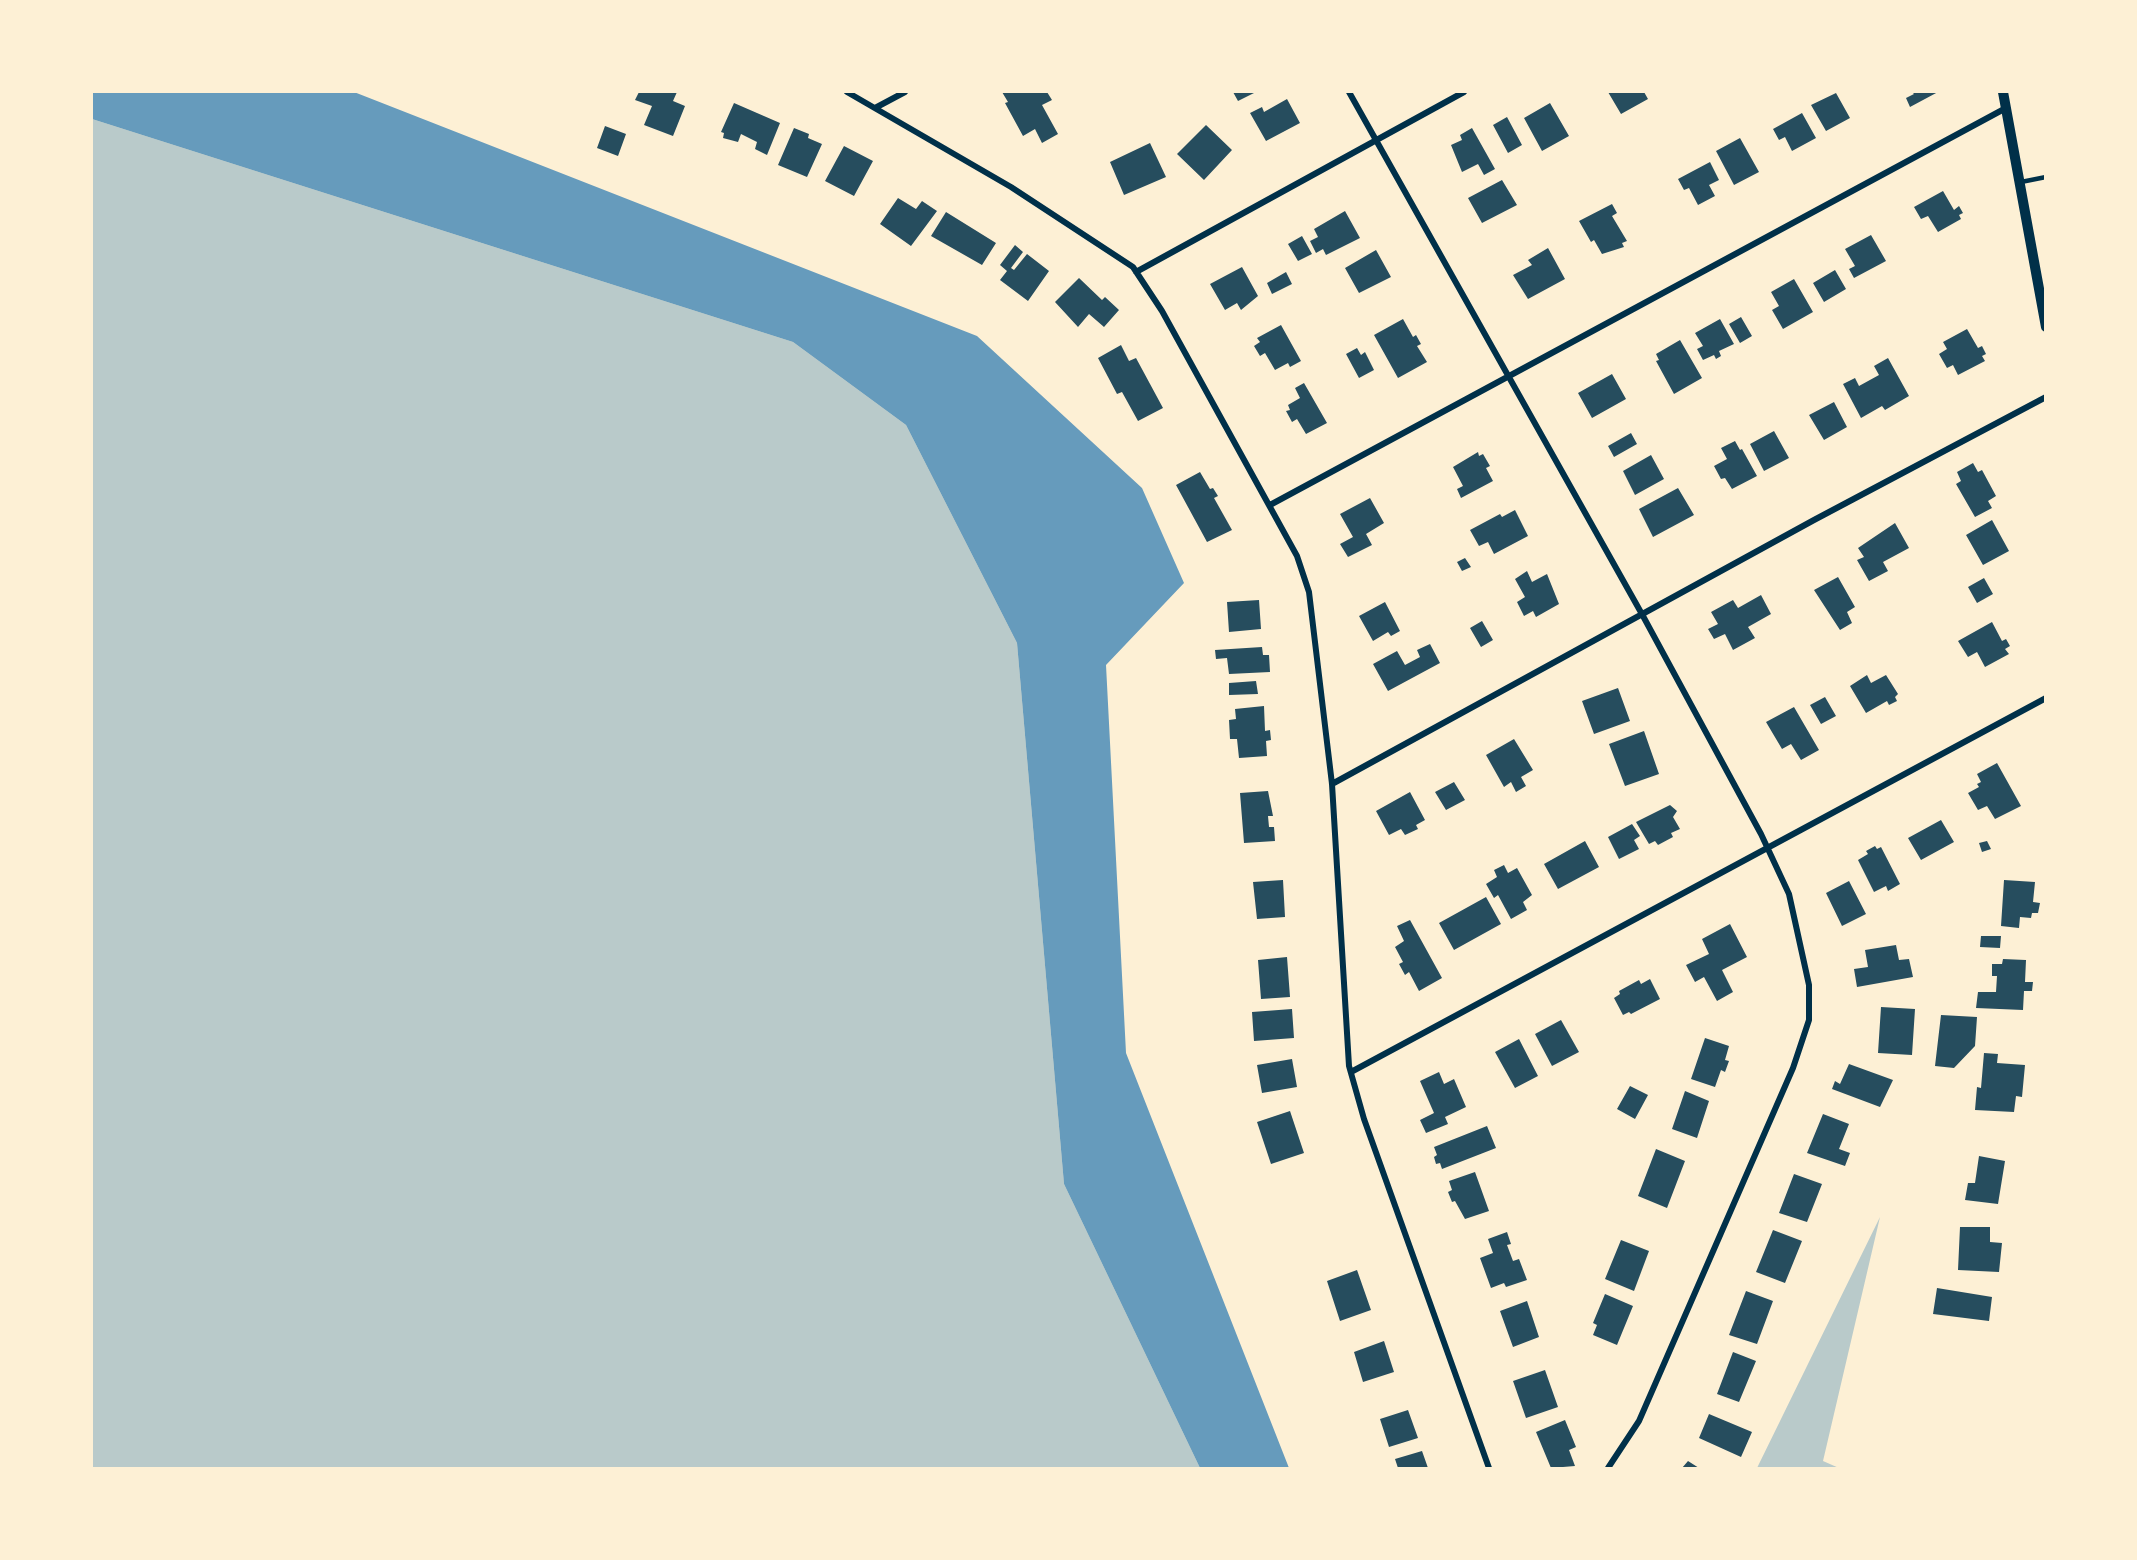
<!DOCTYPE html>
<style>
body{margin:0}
#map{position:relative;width:2137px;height:1560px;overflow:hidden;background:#fdf0d5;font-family:Karla,sans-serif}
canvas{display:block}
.frame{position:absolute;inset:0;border:93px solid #fdf0d5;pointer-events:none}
</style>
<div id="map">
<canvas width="2137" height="1560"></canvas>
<div class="frame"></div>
</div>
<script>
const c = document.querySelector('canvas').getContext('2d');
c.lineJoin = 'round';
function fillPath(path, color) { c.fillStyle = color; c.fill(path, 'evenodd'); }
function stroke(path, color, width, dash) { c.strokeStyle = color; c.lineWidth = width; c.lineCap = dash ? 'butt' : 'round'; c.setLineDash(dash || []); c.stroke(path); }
fillPath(new Path2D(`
 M92 119 793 342 906 425 1017 643 1064 1184 1200 1468H92Z
 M1880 1217 1823 1461 1839 1468H1757Z`), '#b9caca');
fillPath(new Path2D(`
 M92 92H354L977 336 1142 488 1184 583 1106 665 1126 1053 1289 1468H1200L1064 1184 1017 643 906 425 793 342 92 119Z`), '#669bbc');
fillPath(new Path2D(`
 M639 92H677L673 101 685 106 673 136 644 125 652 106 635 100Z
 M1002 92H1047L1052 100 1042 105 1058 134 1042 143 1035 129 1023 136 1005 103 1008 102Z
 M1233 92H1256L1238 101Z
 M1608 92H1644L1648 99 1621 114Z
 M1912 92H1938L1910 107 1906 98 1914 94Z
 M1836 93 1850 118 1826 131 1811 105Z
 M1287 99 1300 123 1266 141 1250 113 1262 107 1264 112Z
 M734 103 780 123 767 155 755 149 757 142 741 134 738 142 723 138 724 133 721 132Z
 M1550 103 1569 136 1542 151 1524 118Z
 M1802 113 1816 138 1792 151 1785 137 1779 140 1773 129Z
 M1507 117 1522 145 1508 153 1493 125Z
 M1206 125 1232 150 1204 180 1177 154Z
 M605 126 626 134 618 156 597 148Z
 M794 128 809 134 808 138 822 144 807 177 778 165Z
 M1472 128 1495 169 1484 175 1478 164 1462 172 1451 145 1462 140 1460 135Z
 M1740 138 1759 172 1734 185 1716 151Z
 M1150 143 1166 177 1124 195 1110 162Z
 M844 146 873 161 854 196 825 181Z
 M1710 162 1719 180 1709 185 1715 196 1698 205 1689 188 1684 190 1678 179Z
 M1502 180 1517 205 1482 223 1468 198Z
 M1943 191 1954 210 1959 206 1963 213 1959 215 1961 219 1938 232 1928 216 1921 219 1914 207Z
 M898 198 916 209 922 201 937 211 911 246 880 224Z
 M1612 204 1617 213 1612 216 1627 241 1622 243 1624 247 1602 254 1594 240 1591 242 1579 221Z
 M1345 211 1360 238 1326 255 1323 249 1316 253 1310 241 1318 237 1314 229Z
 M946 212 996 243 982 265 931 236Z
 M1871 235 1886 261 1854 278 1849 269 1855 266 1845 249Z
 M1302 236 1312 254 1298 261 1288 244Z
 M1015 245 1023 252 1011 268 1014 270 1027 254 1049 271 1028 301 1000 280 1007 271 1000 265Z
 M1548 248 1565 279 1528 299 1513 275 1532 265 1528 260Z
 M1376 250 1391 277 1359 293 1345 268Z
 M1242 267 1258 296 1241 310 1237 303 1225 310 1210 284Z
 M1835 270 1846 289 1824 302 1813 283Z
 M1286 272 1292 284 1272 294 1267 283Z
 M1079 278 1102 300 1105 297 1119 310 1104 327 1089 314 1078 327 1055 302Z
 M1794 279 1813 312 1783 329 1772 310 1779 306 1771 292Z
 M1741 317 1752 336 1740 343 1729 324Z
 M1403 319 1413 337 1416 335 1421 344 1417 346 1427 362 1398 378 1374 335Z
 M1720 319 1734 344 1719 351 1721 356 1716 359 1714 355 1703 360 1697 349 1703 346 1695 333Z
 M1281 325 1301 361 1290 367 1288 363 1275 370 1265 353 1260 356 1254 346 1260 342 1257 338Z
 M1967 329 1978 348 1982 346 1986 354 1982 356 1985 361 1958 375 1953 365 1947 368 1939 354 1947 349 1943 342Z
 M1680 340 1702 378 1674 394 1656 361 1659 360 1656 354Z
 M1121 345 1129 361 1136 358 1163 408 1138 421 1122 392 1117 394 1098 358Z
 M1357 348 1361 355 1365 352 1374 370 1359 378 1346 354Z
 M1888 358 1909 396 1885 410 1882 406 1861 418 1843 384 1855 378 1859 386 1879 375 1874 366Z
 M1612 374 1626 399 1592 418 1578 393Z
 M1304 383 1327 423 1306 434 1297 419 1292 422 1286 411 1290 410 1288 405 1300 398 1295 388Z
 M1834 402 1847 427 1824 440 1809 415Z
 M1774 431 1789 458 1764 471 1750 444Z
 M1631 433 1637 444 1614 457 1608 446Z
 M1735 441 1740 450 1742 449 1757 476 1732 489 1725 478 1721 479 1714 466 1727 459 1721 448Z
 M1478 452 1479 456 1483 454 1490 466 1486 468 1493 481 1461 498 1457 489 1463 486 1453 467Z
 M1651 455 1664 479 1635 495 1623 471Z
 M1973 463 1978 472 1982 470 1996 496 1988 501 1992 508 1975 517 1956 484 1961 481 1957 472Z
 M1200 472 1210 489 1213 488 1218 496 1214 498 1232 530 1207 542 1176 485Z
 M1678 488 1694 515 1653 537 1639 509Z
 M1370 498 1384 523 1366 534 1372 545 1348 557 1340 544 1353 537 1340 514Z
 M1515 510 1528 536 1494 554 1488 542 1479 546 1470 530 1500 514 1502 517Z
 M1992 520 2009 551 1983 565 1966 535Z
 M1895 523 1909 548 1883 562 1888 571 1869 581 1857 560 1864 557 1858 548Z
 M1465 558 1471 567 1462 571 1457 562Z
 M1527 571 1532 582 1547 574 1559 604 1536 617 1533 611 1524 616 1517 602 1525 597 1515 579Z
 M1838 577 1855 607 1847 612 1852 623 1840 630 1814 590Z
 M1984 578 1993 594 1977 603 1968 587Z
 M1761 595 1771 614 1748 627 1755 638 1733 650 1725 634 1714 639 1708 629 1718 624 1711 612 1733 600 1738 608Z
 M1259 600 1261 629 1229 632 1227 602Z
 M1385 602 1400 631 1391 636 1388 632 1373 641 1359 616Z
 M1482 621 1493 640 1481 647 1470 628Z
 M1992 622 2002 641 2006 639 2010 646 2005 649 2009 654 1985 667 1977 652 1968 657 1958 641Z
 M1430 644 1440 663 1388 691 1373 664 1397 651 1405 665 1420 657 1417 650Z
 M1262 647 1263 655H1269L1270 672 1229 674 1227 658 1216 659 1215 650Z
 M1867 675 1871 683 1886 675 1898 694 1895 697 1897 701 1889 705 1887 701 1866 713 1850 686Z
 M1256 681 1258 694 1229 695V683Z
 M1618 688 1630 721 1594 734 1582 701Z
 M1825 697 1836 716 1821 724 1810 705Z
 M1264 706 1265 731 1270 730 1271 740 1266 741 1267 756 1239 758 1237 739H1230L1229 720 1236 719 1235 709Z
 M1794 707 1819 750 1801 760 1791 744 1782 749 1766 722Z
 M1644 731 1659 774 1625 786 1609 744Z
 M1514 739 1533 770 1521 777 1526 786 1516 792 1511 782 1504 787 1486 755Z
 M1997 763 2021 806 1995 819 1987 806 1978 810 1968 793 1979 787 1977 784 1981 782 1977 774Z
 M1454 782 1465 800 1446 810 1435 792Z
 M1268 791 1273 816H1268L1269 827H1274L1275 841 1244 843 1240 793Z
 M1410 792 1425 820 1416 825 1418 829 1405 835 1401 829 1389 835 1376 811Z
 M1670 805 1677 811 1673 817 1680 829 1671 833 1673 837 1658 845 1655 841 1649 844 1636 822Z
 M1941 820 1954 842 1921 860 1908 838Z
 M1632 824 1640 836 1634 840 1639 849 1619 859 1608 837Z
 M1585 841 1599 867 1558 889 1544 864Z
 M1987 841 1991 849 1982 852 1979 843Z
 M1875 846 1877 849 1881 847 1900 884 1888 891 1886 886 1874 892 1858 860 1868 854 1866 851Z
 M1504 865 1508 873 1517 868 1532 895 1523 902 1527 910 1511 919 1498 895 1494 898 1486 884 1497 877 1494 870Z
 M1283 880 1285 917 1257 919 1253 882Z
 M2004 880 2035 882 2033 902 2040 903 2038 913H2032L2031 918 2020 917 2019 928 2001 926Z
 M1849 881 1866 914 1842 926 1826 893Z
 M1486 897 1501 924 1454 950 1439 923Z
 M1410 920 1442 978 1419 991 1409 972 1405 975 1399 964 1403 962 1395 947 1404 941 1397 926Z
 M1730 924 1747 957 1722 970 1733 992 1717 1001 1704 977 1695 982 1686 965 1709 954 1702 939Z
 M1981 936H2001L2000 948 1980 947Z
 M1896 945 1899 960 1909 959 1913 977 1857 987 1854 969 1868 967 1865 950Z
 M1287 957 1290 997 1261 999 1258 960Z
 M2003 959 2026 960 2025 982H2033L2032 991H2024L2023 1010 1976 1008 1978 992H1996L1997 976H1992V964H2002Z
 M1650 979 1660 999 1631 1014 1629 1012 1623 1015 1614 998 1620 994 1619 991 1639 980 1641 984Z
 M1881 1007 1915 1009 1912 1055 1878 1053Z
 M1292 1009 1294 1038 1254 1041 1252 1012Z
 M1941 1015 1977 1017 1975 1046 1954 1068 1935 1066Z
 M1561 1020 1579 1052 1552 1066 1535 1034Z
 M1705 1038 1729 1046 1725 1060 1729 1061 1725 1072 1721 1070 1715 1087 1691 1079Z
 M1519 1039 1538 1076 1515 1088 1495 1052Z
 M1984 1053 1998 1054 1997 1063 2025 1065 2022 1097 2016 1096 2014 1112 1975 1110 1977 1087 1981 1088Z
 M1292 1059 1297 1087 1262 1093 1257 1065Z
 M1849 1064 1893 1080 1880 1107 1832 1089 1835 1081 1840 1084Z
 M1439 1072 1444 1084 1454 1079 1466 1107 1445 1117 1448 1124 1426 1133 1420 1120 1434 1113 1420 1081Z
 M1630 1086 1648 1095 1635 1119 1617 1109Z
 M1685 1091 1709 1101 1697 1138 1672 1129Z
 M1290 1111 1304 1153 1271 1164 1257 1122Z
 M1823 1114 1849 1124 1839 1149 1850 1153 1845 1166 1807 1153Z
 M1487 1126 1496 1148 1442 1169 1440 1163 1436 1164 1434 1157 1437 1155 1434 1147Z
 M1656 1149 1685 1161 1667 1208 1638 1196Z
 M1979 1156 2005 1161 1998 1204 1965 1200 1968 1183H1975Z
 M1475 1172 1489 1211 1465 1219 1455 1201 1452 1202 1448 1192 1452 1190 1449 1181Z
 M1794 1174 1822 1184 1807 1222 1779 1213Z
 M1960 1227H1990V1242L2002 1243 1999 1272 1958 1270Z
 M1773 1230 1802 1241 1785 1283 1756 1272Z
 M1507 1232 1511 1244 1507 1245 1513 1261 1519 1259 1527 1280 1506 1287 1504 1283 1491 1288 1480 1258 1493 1253 1488 1239Z
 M1621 1240 1649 1251 1634 1291 1605 1279Z
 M1357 1270 1371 1310 1340 1321 1327 1281Z
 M1937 1288 1992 1297 1989 1321 1933 1314Z
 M1746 1291 1773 1301 1757 1344 1729 1335Z
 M1605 1294 1633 1306 1617 1345 1593 1335 1597 1325 1593 1323Z
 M1527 1301 1539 1337 1513 1347 1500 1311Z
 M1384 1341 1394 1372 1363 1382 1354 1352Z
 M1733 1352 1756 1361 1739 1402 1717 1394Z
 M1545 1370 1558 1407 1526 1418 1513 1381Z
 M1408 1410 1418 1438 1389 1447 1380 1419Z
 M1709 1414 1752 1432 1741 1457 1699 1438Z
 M1565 1420 1576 1447 1569 1450 1575 1466 1551 1468 1536 1432Z
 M1422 1451 1428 1468H1398L1395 1459Z
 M1688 1461 1699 1468H1682Z`), '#264d5e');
stroke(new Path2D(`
 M2021 182 2046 177`), '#003049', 4.5);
stroke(new Path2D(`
 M847 92 1011 187 1133 267 1162 311 1297 556 1309 592 1332 784 1349 1066 1364 1119 1489 1468
 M1349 92 1643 616 1761 834 1789 894 1809 985V1020L1793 1068 1639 1421 1608 1468
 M875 108 905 92
 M1136 272 1464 92
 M1270 505 2006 108
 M1332 784 1814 520 2046 397
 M1351 1072 2046 698`), '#003049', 6);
stroke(new Path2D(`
 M2003 92 2046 327`), '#003049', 10);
</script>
